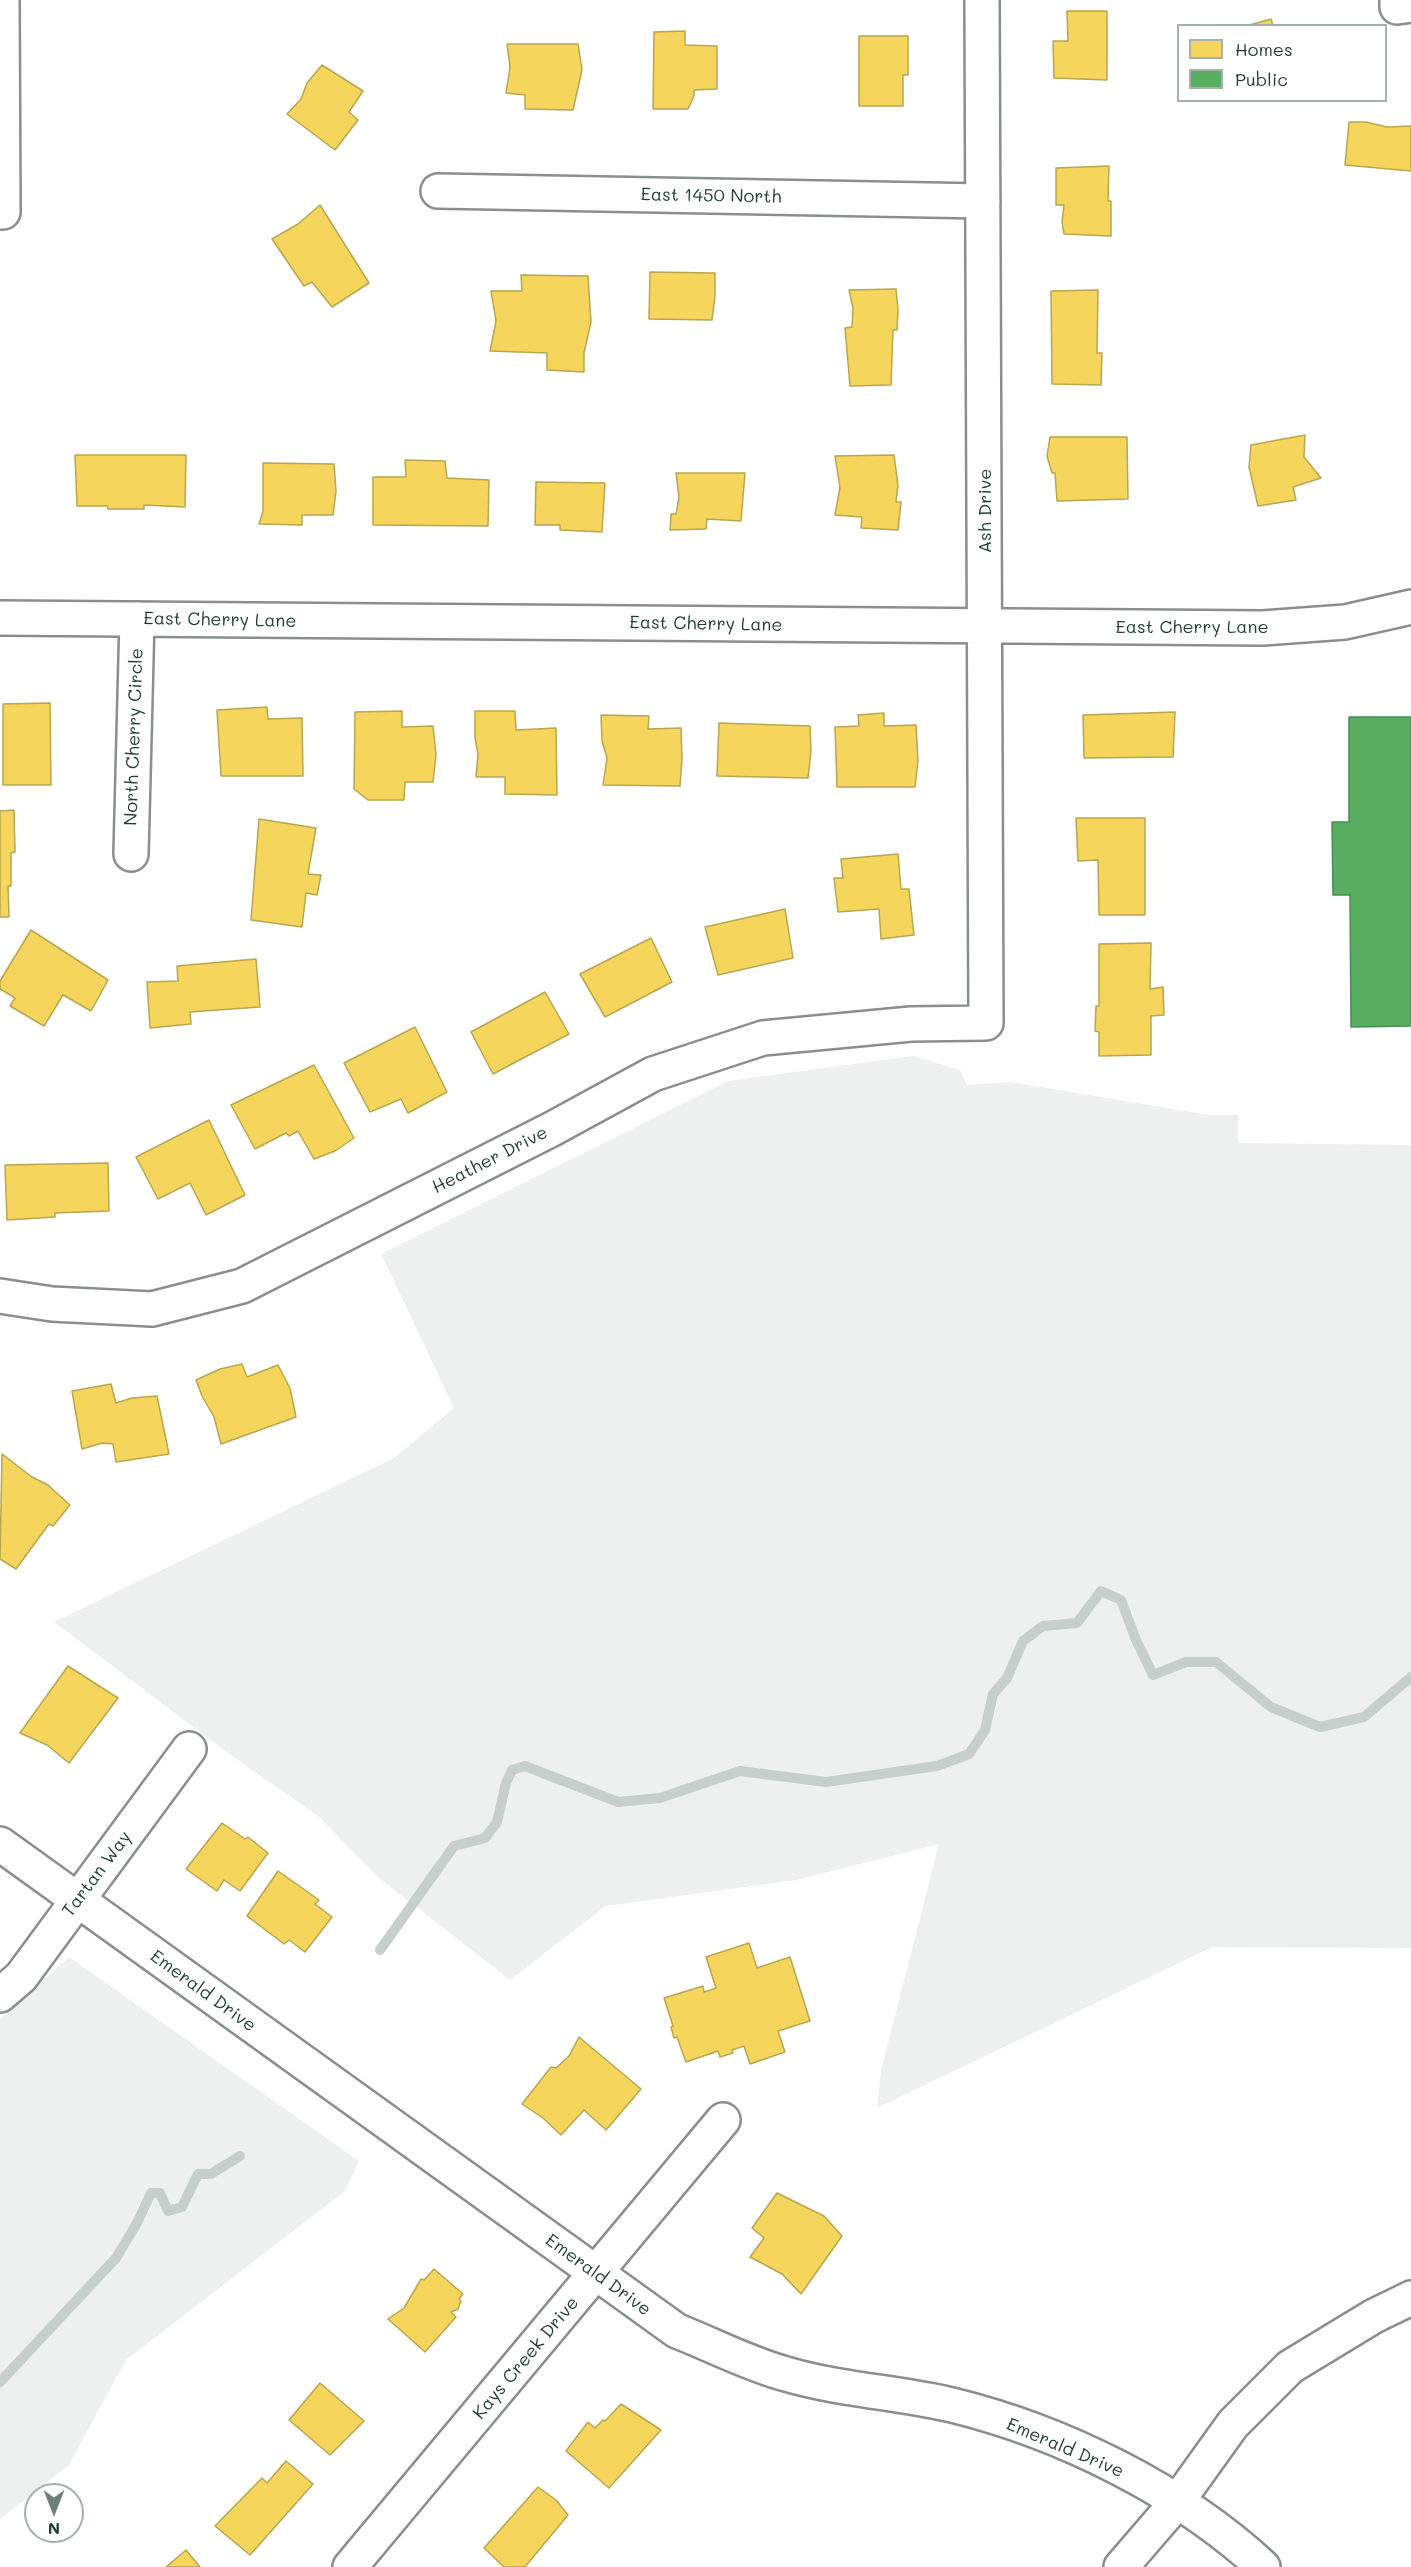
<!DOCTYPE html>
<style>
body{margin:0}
#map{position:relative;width:1411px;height:2567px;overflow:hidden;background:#fff;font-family:Mali,sans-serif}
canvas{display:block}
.legend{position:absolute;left:1177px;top:24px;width:210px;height:78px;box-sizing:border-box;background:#fff;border:2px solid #a5b1ae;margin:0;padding:8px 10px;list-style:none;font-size:18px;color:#1f3d34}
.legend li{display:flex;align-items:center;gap:12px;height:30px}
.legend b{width:30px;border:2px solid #a5b1ae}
.north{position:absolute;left:24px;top:2483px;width:60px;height:60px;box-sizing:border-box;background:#fff;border:2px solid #a5b1ae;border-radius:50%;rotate:180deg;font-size:16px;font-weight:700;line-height:24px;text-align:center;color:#1f3d34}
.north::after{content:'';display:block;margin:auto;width:21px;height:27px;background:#6d817b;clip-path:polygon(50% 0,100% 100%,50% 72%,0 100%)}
</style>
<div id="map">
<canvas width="1411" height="2567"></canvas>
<ul class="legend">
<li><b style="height:16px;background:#f6d55c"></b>Homes</li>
<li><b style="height:16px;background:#5aae61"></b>Public</li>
</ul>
<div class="north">N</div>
</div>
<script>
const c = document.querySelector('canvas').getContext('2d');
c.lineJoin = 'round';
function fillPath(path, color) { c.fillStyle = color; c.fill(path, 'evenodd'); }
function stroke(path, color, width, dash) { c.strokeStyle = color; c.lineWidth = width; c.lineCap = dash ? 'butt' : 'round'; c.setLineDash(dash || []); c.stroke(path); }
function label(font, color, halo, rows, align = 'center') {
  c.font = font + ' Mali,sans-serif'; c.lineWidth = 6; c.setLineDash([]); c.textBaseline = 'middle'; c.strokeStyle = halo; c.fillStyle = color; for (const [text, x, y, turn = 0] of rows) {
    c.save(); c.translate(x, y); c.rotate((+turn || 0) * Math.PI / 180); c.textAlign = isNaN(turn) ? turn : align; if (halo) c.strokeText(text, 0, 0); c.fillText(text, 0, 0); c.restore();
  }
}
fillPath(new Path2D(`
 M913 1056 960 1070 967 1085 1011 1082 1209 1115H1238V1143L1411 1145V1948L1212 1947 877 2108 881 2070 939 1844 796 1880 606 1906 510 1980 379 1878 318 1816 232 1756 54 1622 394 1458 454 1408 381 1254 728 1081Z
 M69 1957 359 2161 345 2191 126 2360 69 2465 0 2519V2019Z`), '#edf0ef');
const homes = new Path2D(`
 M1067 11H1107V80L1054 78 1053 41H1068Z
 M1271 19 1273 26H1246Z
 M685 31V45L717 46V89L694 90V96L688 109H653L654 32Z
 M859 36H908V75H903V106H859Z
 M507 44H578L582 70 573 110 525 109V95L506 93 510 67Z
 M322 65 363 91 349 112 358 120 335 150 287 114 301 99 307 83Z
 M1349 122H1366L1387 127 1411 126V171L1345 165Z
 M1109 166 1108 201H1111V236L1064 234 1062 222 1064 205H1056V168Z
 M320 205 369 283 332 307 312 282 304 286 272 239 298 224Z
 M650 272 715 273V296L712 320 649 319Z
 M521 275 588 276 591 322 584 353V372L547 370V353L490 351 496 321 491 291H522Z
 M896 289 898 309 897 330H893L891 385 850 386 845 328 852 327 853 308 849 290Z
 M1098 290 1097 353H1102L1101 385 1052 384 1051 291Z
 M1305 435 1304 457 1321 478 1293 487 1296 500 1258 506 1249 467 1251 445Z
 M1050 437H1127L1128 499 1057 501 1055 473H1052L1047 456Z
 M75 455H186L185 507 144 505V509H108L107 506H77Z
 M894 455 898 485 896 502H901L898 530 861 528 862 517 835 515 840 487 835 456Z
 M405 460 445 461 447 478 489 480 488 526 373 525V477H406Z
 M263 463 334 464 336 491 333 515H302V525L259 524 263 511Z
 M676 473H745L741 521 707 519 706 529 670 530 671 514H676L679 497Z
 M536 482 605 483 602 532 560 530V525H535Z
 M50 703 51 785H3V704Z
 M267 707 268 719 302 718 303 776H221L217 710Z
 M402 711V727L433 726 436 755 433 782H405L404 800H368L354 789 355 712Z
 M475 711H515L516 730 556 728 557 795 505 794V777H476L478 754 475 738Z
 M1175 712 1173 757 1084 758 1083 715Z
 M884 713V726L916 725 918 761 915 787H837L835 727 859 726 858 715Z
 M601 715 649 716 648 729 681 728 682 759 680 786 603 785 607 758 602 741Z
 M719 723 810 726 811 751 808 778 717 776Z
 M14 810 15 852 11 853V886H8L9 917H0V811Z
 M1076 818H1145V915H1099L1098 860 1078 861Z
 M259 819 316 828 308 874 321 875 317 895 306 893 302 927 251 920Z
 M898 854 901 889H909L914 935 881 939 879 909 838 912 834 878H843L841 859Z
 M785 909 793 958 718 975 705 927Z
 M31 930 108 980 91 1011 63 995 44 1026 10 1006 15 998 0 989V981Z
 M651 938 672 982 605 1017 580 974Z
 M1151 943 1150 989 1163 987 1164 1015 1151 1016V1055L1099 1056V1032L1095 1031 1096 1006H1099V944Z
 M256 959 260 1007 190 1012 191 1024 150 1028 147 982 178 981 177 966Z
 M545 992 569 1034 493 1074 471 1032Z
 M415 1027 447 1092 408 1113 401 1099 370 1112 344 1063Z
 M314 1065 354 1138 335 1151 314 1159 298 1131 289 1136 286 1133 255 1149 231 1105Z
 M209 1120 245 1195 206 1215 190 1183 158 1199 136 1157Z
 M108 1163 109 1211 55 1213V1217L7 1220 5 1165Z
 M242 1364 247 1377 278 1365 290 1388 296 1417 221 1444 214 1417 202 1396 196 1380 220 1369Z
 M111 1384 116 1403 132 1398 157 1396 169 1454 116 1462 113 1444 102 1443 82 1449 72 1391Z
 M2 1454 32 1477 48 1485 70 1505 53 1526 49 1524 16 1569 0 1559Z
 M68 1666 118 1698 69 1763 47 1745 20 1733Z
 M222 1823 245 1839 248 1837 268 1853 240 1891 224 1880 217 1891 186 1869Z
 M278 1871 319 1900 315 1904 332 1917 305 1952 289 1940 284 1944 247 1916Z
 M749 1943 757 1968 790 1957 810 2021 778 2031 785 2052 750 2064 744 2046 732 2050 733 2053 720 2057 718 2051 686 2062 677 2037 674 2038 671 2027 673 2026 664 1998 703 1986 704 1992 716 1988 706 1957Z
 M579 2037 641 2089 606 2130 584 2110 561 2135 543 2118 522 2104 551 2067 556 2068 569 2056Z
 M777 2193 824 2216 842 2236 801 2294 782 2274 750 2257 764 2238 752 2228Z
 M434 2269 463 2294 459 2299 461 2301 458 2309 451 2312 456 2317 425 2352 388 2319 404 2308 421 2279 424 2280Z
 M320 2383 364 2421 330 2455 289 2420Z
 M621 2404 661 2430 609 2488 566 2451 588 2422 595 2428 603 2420 605 2421Z
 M286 2461 313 2484 250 2555 215 2526 262 2478 267 2483Z
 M538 2487 556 2500 568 2515 525 2567H504L484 2548Z
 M186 2550 200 2567H166Z`);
fillPath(homes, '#f6d55c');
stroke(homes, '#b6a750', 1.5);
const public = new Path2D(`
 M1349 717H1411V1026L1351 1027 1350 895H1333L1332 822H1349Z`);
fillPath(public, '#5aae61');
stroke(public, '#488c54', 1.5);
stroke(new Path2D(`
 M380 1950 454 1846 485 1838 497 1822 506 1783 512 1770 525 1766 618 1802 660 1798 740 1771 826 1782 937 1766 969 1754 985 1730 993 1694 1007 1678 1023 1641 1043 1626 1077 1623 1101 1591 1121 1600 1136 1640 1153 1675 1186 1662H1216L1271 1707 1320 1727 1364 1717 1411 1677
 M0 2382 116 2258 137 2223 151 2193H160L168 2211 182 2207 198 2174H211L240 2156`), '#c7cfcd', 10);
const minor = new Path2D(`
 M1397 0V7L1411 5
 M438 191 983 201
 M0 212H3L2 0
 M0 618 1263 628 1345 622 1411 607
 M131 854 137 619
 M0 1296 52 1304 152 1309 242 1286 552 1129 653 1074 763 1038 911 1024 986 1023 982 0
 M0 1844 677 2331C713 2345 749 2364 786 2374 840 2390 897 2392 952 2405 1062 2432 1180 2490 1263 2567
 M0 1995 21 1977 189 1749
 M350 2567 723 2120
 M1121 2567 1177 2502 1233 2424 1290 2367 1374 2316 1411 2298`);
stroke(minor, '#898f8d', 38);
stroke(minor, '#fff', 33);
label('18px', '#1f3d34', '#fff', [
 ["East 1450 North",711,196,1],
 ["Ash Drive",985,511,-90],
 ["East Cherry Lane",220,620,1],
 ["East Cherry Lane",706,624,1],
 ["East Cherry Lane",1192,627],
 ["North Cherry Circle",134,737,-88],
 ["Heather Drive",490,1160,-27],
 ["Tartan Way",97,1874,-53],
 ["Emerald Drive",203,1991,36],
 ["Emerald Drive",598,2275,36],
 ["Kays Creek Drive",526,2358,-50],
 ["Emerald Drive",1065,2448,23]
]);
</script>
